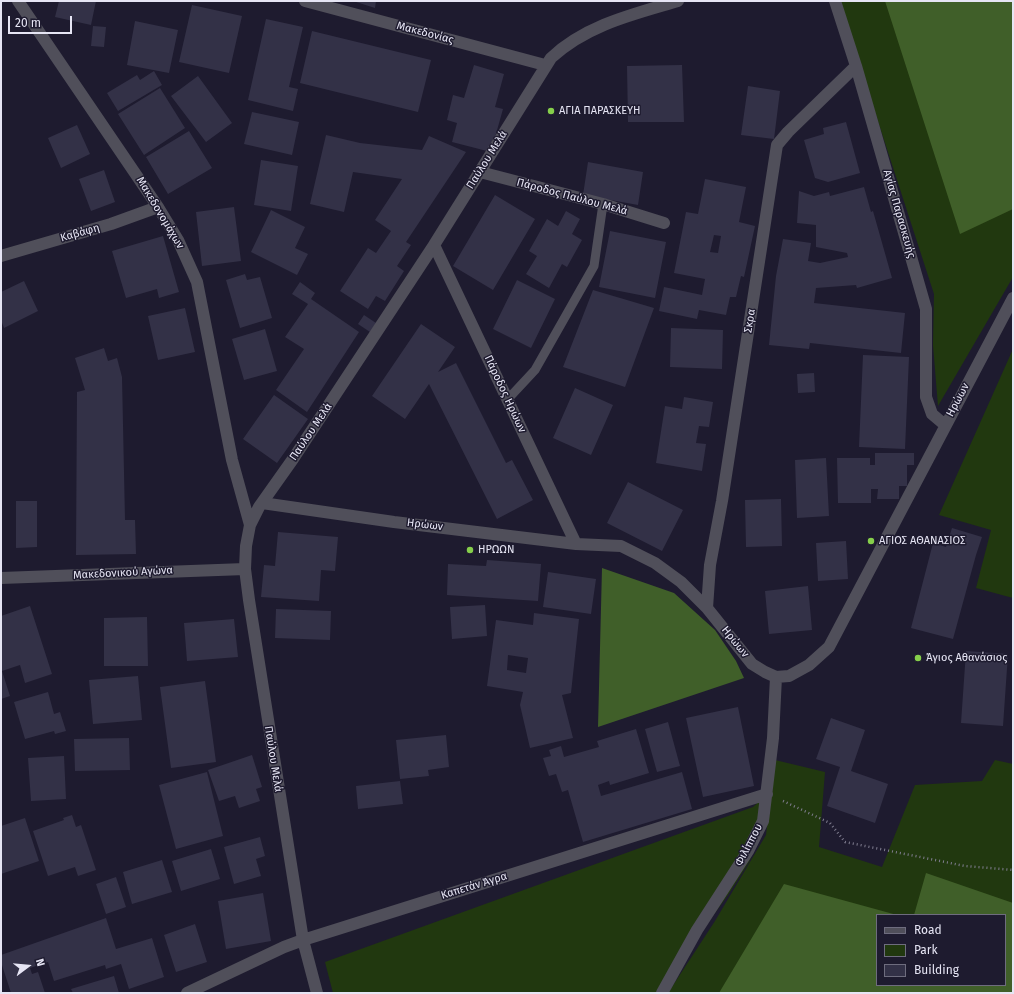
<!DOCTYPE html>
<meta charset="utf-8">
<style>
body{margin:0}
#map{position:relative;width:1014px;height:994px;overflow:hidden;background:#1e1b2f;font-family:"Fira Sans",sans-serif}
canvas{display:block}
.frame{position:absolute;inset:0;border:2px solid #e6e5f4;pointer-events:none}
.legend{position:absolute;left:876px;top:914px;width:130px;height:72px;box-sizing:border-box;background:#1e1b2f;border:1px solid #6e6c7e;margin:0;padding:5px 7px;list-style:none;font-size:12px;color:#e6e5f4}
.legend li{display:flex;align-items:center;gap:8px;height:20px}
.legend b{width:20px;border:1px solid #6e6c7e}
.north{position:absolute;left:8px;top:946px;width:40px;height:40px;-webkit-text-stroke:3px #1e1b2f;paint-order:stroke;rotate:74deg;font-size:11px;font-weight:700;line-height:16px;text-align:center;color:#e6e5f4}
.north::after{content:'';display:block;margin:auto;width:14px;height:18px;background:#e6e5f4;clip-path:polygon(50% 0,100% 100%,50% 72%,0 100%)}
.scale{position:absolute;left:8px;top:16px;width:64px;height:18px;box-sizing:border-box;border:2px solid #e6e5f4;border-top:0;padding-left:5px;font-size:12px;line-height:14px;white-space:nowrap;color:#e6e5f4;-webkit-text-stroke:3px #1e1b2f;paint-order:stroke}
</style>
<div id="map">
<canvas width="1014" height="994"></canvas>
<div class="frame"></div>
<ul class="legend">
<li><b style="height:5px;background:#504f5a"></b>Road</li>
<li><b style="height:11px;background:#21380f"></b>Park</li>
<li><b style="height:11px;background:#333147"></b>Building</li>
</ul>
<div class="north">N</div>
<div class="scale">20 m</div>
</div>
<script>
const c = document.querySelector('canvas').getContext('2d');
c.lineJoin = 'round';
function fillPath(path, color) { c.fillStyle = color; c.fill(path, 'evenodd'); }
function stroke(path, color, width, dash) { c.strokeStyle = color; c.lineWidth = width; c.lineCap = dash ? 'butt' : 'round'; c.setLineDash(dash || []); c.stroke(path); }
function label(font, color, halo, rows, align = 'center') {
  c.font = font + ' "Fira Sans",sans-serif'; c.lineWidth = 3; c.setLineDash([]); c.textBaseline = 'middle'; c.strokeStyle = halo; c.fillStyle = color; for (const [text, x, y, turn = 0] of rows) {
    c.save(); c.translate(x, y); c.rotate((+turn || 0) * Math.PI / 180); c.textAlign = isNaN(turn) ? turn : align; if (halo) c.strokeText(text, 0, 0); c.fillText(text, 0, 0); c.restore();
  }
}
fillPath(new Path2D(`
 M839 1H1013V277L938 406 933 345 934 294Z
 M1013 349V598L976 588 991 530 939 515Z
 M775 760 825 772 819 847 882 867 915 785 982 781 995 760 1013 764V993H668L715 921 766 835ZM877 915H1005V985H877Z
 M767 794 761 835 749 862 728 895 699 935 663 993H333L325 962 753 807Z`), '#21380f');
fillPath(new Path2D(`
 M885 1H1013V209L960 234Z
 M602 568 674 593 715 630 736 661 744 678 598 727Z
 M926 873 1013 903V993H719L784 884 897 915H877V985H1005V915H914Z`), '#405f29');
fillPath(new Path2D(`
 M59 1H96L91 25 55 17Z
 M353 1H376L375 8Z
 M192 5 242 16 229 73 179 62Z
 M266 19 303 27 289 87 298 89 293 111 248 100Z
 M135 21 178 30 169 73 127 65Z
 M93 26 106 27 104 47 91 46Z
 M312 31 431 60 418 112 300 83Z
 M474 65 504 74 495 107 503 109 496 134 487 151 452 142 457 123 447 120 453 95 464 98Z
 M682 65 684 122H628L627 66Z
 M154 71 162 85 118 111 107 93 137 75 140 80Z
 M198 76 232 123 206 142 171 96Z
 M748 86 780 91 774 139 741 135Z
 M160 88 185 128 144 155 118 114Z
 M252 112 299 122 292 155 244 144Z
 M846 122 860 173 828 182 815 178 804 140 824 134 823 128Z
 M77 125 90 154 61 168 48 138Z
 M189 131 212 168 168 194 146 157Z
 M326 135 360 143 422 150 429 136 466 152 406 242 411 245 397 266 404 271 385 301 376 296 368 309 340 291 368 248 376 253 391 231 375 220 402 179 353 172 344 212 310 204Z
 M261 160 298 166 291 211 254 205Z
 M588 162 643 172 638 205 583 195Z
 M104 170 115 202 91 211 79 179Z
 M705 179 746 187 739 222 755 226 744 277 741 276 736 297H730L726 315 699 310 697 319 659 311 664 287 702 295 705 279 674 273 686 212 698 214ZM714 235 721 236 718 253 710 252Z
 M864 187 871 212 873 211 892 278 857 288 856 285 816 288 814 303 905 313 901 353 810 343 809 349 769 345 776 276 783 239 811 243 808 261 820 263 848 257 847 253 816 247V225L797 223 799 191 814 196 829 192 830 196Z
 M495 195 535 219 493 290 453 266Z
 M234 207 241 261 202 266 196 212Z
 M271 210 305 227 295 248 308 254 297 275 251 252Z
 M566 211 580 219 572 234 582 240 567 267 562 264 549 288 526 274 537 256 529 251 547 219 558 226Z
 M610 231 666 242 655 298 599 287Z
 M163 236 179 292 159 298 157 289 126 298 112 251Z
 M245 274 247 280 260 277 272 318 240 328 226 280Z
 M517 280 555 299 531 348 493 329Z
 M24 281 38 311 4 328 1 320V292Z
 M300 282 315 293 311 299 359 332 307 412 276 390 304 349 285 337 308 304 292 294Z
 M593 290 654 308 625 387 563 367Z
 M185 308 195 352 158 360 148 316Z
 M364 315 376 323 370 332 358 324Z
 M421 324 455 347 438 372 456 363 506 463 512 460 533 500 497 519 429 384 405 419 372 396Z
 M671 328 723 330 722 369 670 367Z
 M265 329 277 371 244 380 232 339Z
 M104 348 108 361 117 358 122 377 125 520H135L136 554 76 555 77 392 85 390 75 358Z
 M863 355 909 357 905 449 859 447Z
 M814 373 815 392 798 393 797 374Z
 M575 388 613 405 591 455 553 438Z
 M274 395 308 419 277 463 243 439Z
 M684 397 713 402 709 427 699 426 696 443 706 444 702 471 656 463 665 406 682 409Z
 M875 453H914V465H907V486H899V499H877L878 489H871V503H838L837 458H870V465H875Z
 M826 458 829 516 797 518 795 460Z
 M628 482 683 510 662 551 607 523Z
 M781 499 782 546 746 547 745 500Z
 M16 501H37V547L16 548Z
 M952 528 982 537 976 555 953 639 911 628 933 543 946 547Z
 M278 532 338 537 335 571 321 570 319 601 261 597 264 565 275 566Z
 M846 541 848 579 818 581 816 543Z
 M487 560 541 564 538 601 447 595 448 564 486 566Z
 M548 572 596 579 591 614 543 607Z
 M808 586 812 630 769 634 765 591Z
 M485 605 487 636 452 639 450 607Z
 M30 606 52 674 25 683 20 665 2 671 10 696 1 699V616Z
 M276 609 331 611 330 640 275 638Z
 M534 613 579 619 571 693 562 695 573 738 530 748 520 705 523 692 487 686 496 620 533 625ZM508 655 528 658 526 673 507 670Z
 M147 617 148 666H104V618Z
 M234 619 238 657 187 661 184 623Z
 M966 651 1008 654 1003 726 961 723Z
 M138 676 142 720 93 724 89 680Z
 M205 681 216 762 171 768 160 687Z
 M48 692 54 714 60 712 66 731 55 734 54 731 25 739 14 702Z
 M738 707 754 786 703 797 686 718Z
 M831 718 865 730 851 771 888 784 875 823 827 806 840 767 816 759Z
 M668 722 680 766 657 772 645 729Z
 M636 729 649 773 610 785 609 781 598 785 601 796 682 772 692 809 583 842 568 790 562 792 556 774 549 776 543 758 551 756 549 750 561 746 564 757 599 747 597 741Z
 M446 735 449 767 428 770 429 776 400 779 396 740Z
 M129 738 130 770 75 771 74 739Z
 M252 755 262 787 256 789 260 801 239 808 235 796 219 801 208 770Z
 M64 756 66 799 31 801 28 758Z
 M207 772 223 836 176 849 159 785Z
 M400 781 403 804 358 809 356 786Z
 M72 815 76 827 81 825 96 870 78 876 75 867 48 876 33 831 64 820 63 818Z
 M25 818 39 861 1 874V826Z
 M260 837 265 856 256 859 261 876 234 884 224 847Z
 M211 849 220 879 181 891 172 861Z
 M162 860 172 892 132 904 123 872Z
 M116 877 126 907 106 914 96 884Z
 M263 893 271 941 226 949 218 901Z
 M106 918 116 949 152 938 164 977 129 989 121 964 106 969 105 965 54 981 48 962 30 968 32 974 38 972 45 993H11L1 962V955Z
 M195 924 207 962 176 972 164 935Z
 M114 976 119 993H73L71 989Z`), '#333147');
stroke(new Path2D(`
 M783 801 830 823 845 842 965 866 1013 870`), '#807e90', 2.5, [1, 3]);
stroke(new Path2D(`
 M508 399 535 370 594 266 603 204`), '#504f5a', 9);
stroke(new Path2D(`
 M18 1 158 207 178 240 197 282 232 460 250 525
 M305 1 545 65
 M835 1 856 66 926 309V397L932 414 945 425
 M480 172 603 204 664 223
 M434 245 576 544
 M1 256 111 224 158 207
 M262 503 394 522 576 544 621 546 655 563 681 582 707 608 752 664 765 672 776 677 789 676 809 665 829 647 1013 298
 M1 578 245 569
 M707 608 710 565 722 501 777 145 788 132 856 66
 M187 993 284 947 303 940 767 794
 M317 993 303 940 249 600 245 569 246 546 250 525 259 507 293 459 434 245 551 58C586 25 634 14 678 1
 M662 993 697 930 748 851 763 821 773 738 776 677`), '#504f5a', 12);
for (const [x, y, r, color] of [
 [551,111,4,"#86cf4b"],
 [871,541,4,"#86cf4b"],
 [470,550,4,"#86cf4b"],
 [918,658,4,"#86cf4b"]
]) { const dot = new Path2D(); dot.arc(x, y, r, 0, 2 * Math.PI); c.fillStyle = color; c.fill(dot); stroke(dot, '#1e1b2f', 1.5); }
label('11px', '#e6e5f4', '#1e1b2f', [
 ["Μακεδονίας",425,33,15],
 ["Παύλου Μελά",487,160,-58],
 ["Πάροδος Παύλου Μελά",572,197,15],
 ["Μακεδονομάχων",160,213,59],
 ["Αγίας Παρασκευής",899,214,74],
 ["Καβάφη",80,233,-16],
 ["Σκρα",750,321,-81],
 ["Πάροδος Ηρώων",505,394,65],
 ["Ηρώων",958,400,-62],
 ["Παύλου Μελά",311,432,-56],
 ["Ηρώων",425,525,7],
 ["Μακεδονικού Αγώνα",123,573,-3],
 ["Ηρώων",735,642,51],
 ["Παύλου Μελά",273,759,81],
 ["Φιλίππου",749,845,-62],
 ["Καπετάν Άγρα",474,886,-17]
]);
label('11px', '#e6e5f4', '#1e1b2f', [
 ["ΑΓΙΑ ΠΑΡΑΣΚΕΥΗ",559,111],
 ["ΑΓΙΟΣ ΑΘΑΝΑΣΙΟΣ",879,541],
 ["ΗΡΩΩΝ",478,550],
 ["Άγιος Αθανάσιος",926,658]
], 'left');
</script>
